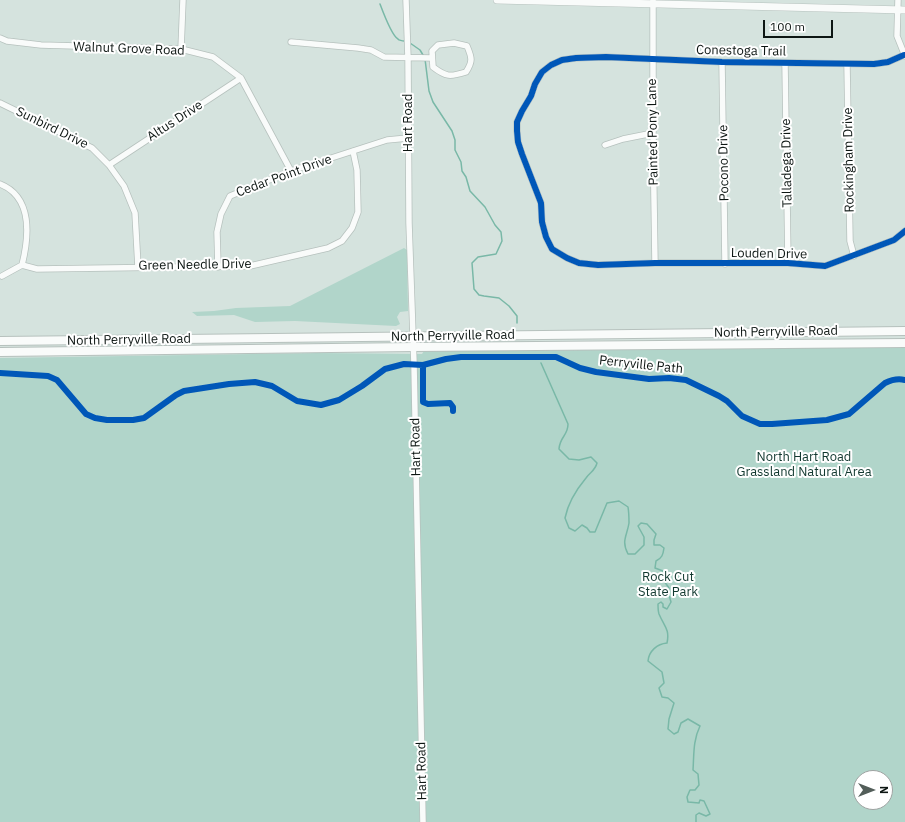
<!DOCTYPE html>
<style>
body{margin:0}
#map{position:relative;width:905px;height:822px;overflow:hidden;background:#d5e3de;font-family:"IBM Plex Sans",sans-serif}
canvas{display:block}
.north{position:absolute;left:853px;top:770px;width:40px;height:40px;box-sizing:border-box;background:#fff;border:1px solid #9ea2a1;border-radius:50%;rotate:90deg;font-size:11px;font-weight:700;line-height:16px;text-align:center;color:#0d1613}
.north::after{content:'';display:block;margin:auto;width:14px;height:18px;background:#535e5a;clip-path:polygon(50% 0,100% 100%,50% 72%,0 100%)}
.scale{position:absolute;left:763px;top:20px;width:70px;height:18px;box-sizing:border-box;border:2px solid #0d1613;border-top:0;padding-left:5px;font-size:12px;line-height:14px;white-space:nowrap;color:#0d1613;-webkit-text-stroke:3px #fff;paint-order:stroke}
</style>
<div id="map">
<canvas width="905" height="822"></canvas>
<div class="north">N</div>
<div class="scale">100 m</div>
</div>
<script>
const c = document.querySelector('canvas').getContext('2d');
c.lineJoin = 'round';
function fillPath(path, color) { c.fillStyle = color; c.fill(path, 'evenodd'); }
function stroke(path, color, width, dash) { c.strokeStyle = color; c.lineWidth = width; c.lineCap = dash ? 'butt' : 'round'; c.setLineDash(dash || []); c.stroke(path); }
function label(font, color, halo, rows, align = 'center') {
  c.font = font + ' "IBM Plex Sans",sans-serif'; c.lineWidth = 4; c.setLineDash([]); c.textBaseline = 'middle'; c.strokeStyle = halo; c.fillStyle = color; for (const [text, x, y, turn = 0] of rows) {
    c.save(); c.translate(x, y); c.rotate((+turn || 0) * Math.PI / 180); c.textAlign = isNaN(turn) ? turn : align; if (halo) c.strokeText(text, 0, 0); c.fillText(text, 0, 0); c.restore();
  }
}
fillPath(new Path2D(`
 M404 248 407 250 408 311 400 312 397 317 400 324 396 326 295 321 255 322 234 315 197 316 192 312 214 311 236 308 290 306Z
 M905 347V822H0V358L317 353 422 354 424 351H540L655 348ZM861 778H885V802H861Z`), '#b1d5ca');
stroke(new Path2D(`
 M380 4C383 12 392 36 398 39 398 40 403 41 404 41
 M410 43 420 50 423 55
 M425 59 429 91 433 102 452 131 455 140V150L461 162 462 171 466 177 470 191 485 207 495 225 501 232 502 241 496 254 478 257 472 263 474 289 479 295 484 296 499 298 509 306 517 316V323
 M541 363 568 424C568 436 560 436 559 449L569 459 579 460 591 457 597 463C595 471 590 472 586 478 576 490 568 503 565 518L569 528 575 531 582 525 587 528 590 532H595L607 503 619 501 628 507C629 513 629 518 629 523 627 536 621 541 628 554H635L644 545V537L638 526 641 523 647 524 656 534 654 540V545H660L664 548C663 555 662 558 656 561L655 568 663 571 664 581 669 588V595L671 602 667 609 663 607V604L661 602 658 604C658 607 658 611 659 614 664 626 670 629 667 643 657 644 649 651 648 661L662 672 664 683 659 688 662 697 668 698 674 703 669 719 668 729 674 734 678 732 681 723 688 719 700 726C693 740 694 755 693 770L698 774 699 785 695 790H690L687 797 688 802 699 803 700 800 704 801 710 814 706 816 699 813 696 815V822`), '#79b8a7', 1.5);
const minor = new Path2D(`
 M406 0 408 58 409 223 414 364 423 822
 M653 0V133L655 263
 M898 0 897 36 905 56
 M0 38 7 41 41 45 181 49 213 57 241 78 291 171
 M291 42 358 48 371 50 384 57 432 58
 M454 43 467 46C472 58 473 61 466 72 450 77 446 77 433 67L432 51 438 45Z
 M181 49 183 0
 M904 55 888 62 874 64 722 62 606 57 576 58 562 60 551 65 542 72 535 84 531 96 522 111 517 122V131L518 142 522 154 541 203 542 222 546 237 552 249 567 258 579 263 598 265 655 263H788L825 266 894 240 905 231
 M722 62 725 264
 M785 63 788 263
 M847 64 850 241 854 256
 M0 103 92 148 109 165 124 186 135 213 138 267
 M605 145 623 139 653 133
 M109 165 241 78
 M0 184C33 197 29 237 22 265
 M218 267 217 232 221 214 230 196 291 171 387 140 408 138
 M2 276 22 265 37 269 250 266 328 248 342 241 352 228 358 212 357 170 353 151`);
const tertiary = new Path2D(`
 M497 0 905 10`);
const secondary = new Path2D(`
 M0 341 905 331
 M0 352 414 347 905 343`);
stroke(minor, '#b6c1bd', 7);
stroke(tertiary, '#b6c1bd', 8);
stroke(secondary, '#b6c1bd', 10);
stroke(minor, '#f9fbfa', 5.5);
stroke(tertiary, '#f9fbfa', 7);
stroke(secondary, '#f9fbfa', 8);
stroke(new Path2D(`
 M904 55 888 62 874 64 722 62 606 57 576 58 562 60 551 65 542 72 535 84 531 96 522 111 517 122V131L518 142 522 154 541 203 542 222 546 237 552 249 567 258 579 263 598 265 655 263H788L825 266 894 240 905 231
 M423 365V402L428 404 450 403 453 407V411
 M0 373 48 376 57 380 86 414 95 418 107 420H133L144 418 176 395 184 391 229 384 255 382 272 386 297 401 321 405 339 400 362 386 385 369 404 364 423 365 446 359 461 357H556L580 368 596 372 649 379 669 378 686 380 719 396 727 401 742 416 760 424H772L827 420 849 414 885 383C891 380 898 378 905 380`), '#0057b8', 6);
label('13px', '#0d1613', '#fff', [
 ["Walnut Grove Road",129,49,2],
 ["Conestoga Trail",741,51,1],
 ["Altus Drive",175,121,-33],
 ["Hart Road",408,123,-90],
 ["Sunbird Drive",52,128,26],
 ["Painted Pony Lane",653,132,-91],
 ["Rockingham Drive",849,160,-91],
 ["Pocono Drive",724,163,-91],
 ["Talladega Drive",787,163,-91],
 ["Cedar Point Drive",284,176,-20],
 ["Louden Drive",769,254,1],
 ["Green Needle Drive",195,265,-1],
 ["North Perryville Road",776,332,-1],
 ["North Perryville Road",453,336,-1],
 ["North Perryville Road",129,340,-1],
 ["Perryville Path",641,365,6],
 ["Hart Road",416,447,-91],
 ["Hart Road",422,771,-91]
]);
label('13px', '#11382f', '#fff', [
 ["North Hart Road",804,457],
 ["Grassland Natural Area",804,472],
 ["Rock Cut",668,577],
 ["State Park",668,592]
]);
</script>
